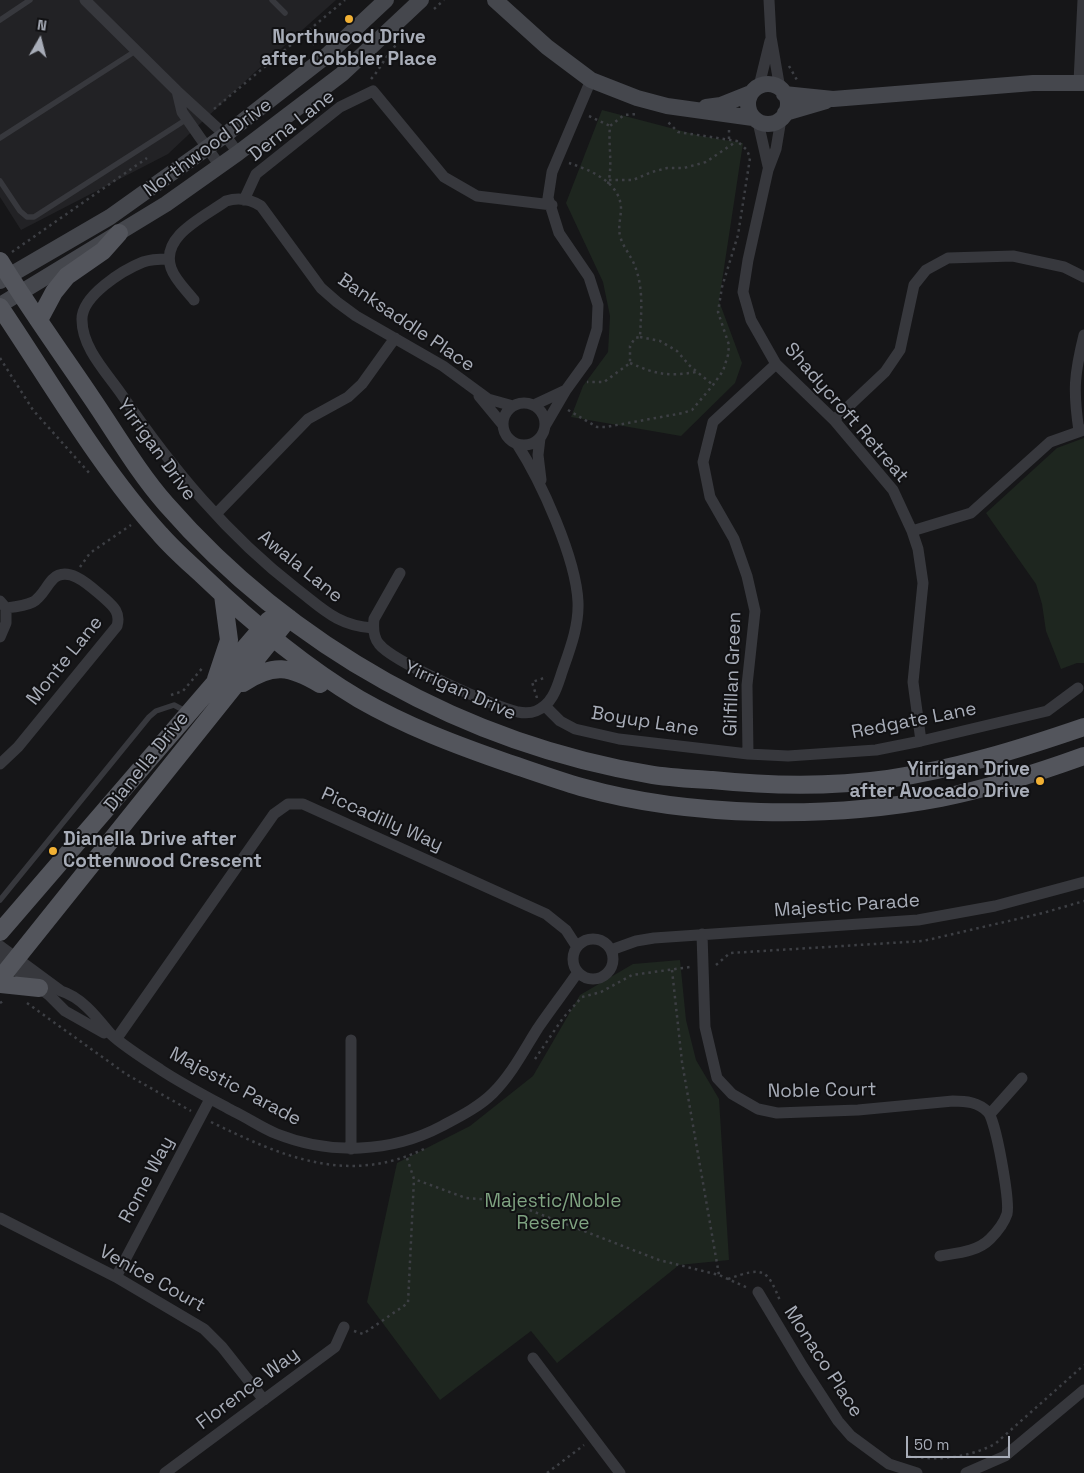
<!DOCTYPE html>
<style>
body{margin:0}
#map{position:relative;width:1084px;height:1473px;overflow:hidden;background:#161618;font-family:"Space Grotesk",sans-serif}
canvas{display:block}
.north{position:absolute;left:15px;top:15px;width:50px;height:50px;-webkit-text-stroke:4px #111113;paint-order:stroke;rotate:8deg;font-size:14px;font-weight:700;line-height:20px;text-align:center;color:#a8adb8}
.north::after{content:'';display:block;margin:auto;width:18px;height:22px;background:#a8adb8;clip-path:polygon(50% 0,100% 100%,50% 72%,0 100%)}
.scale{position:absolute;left:906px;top:1436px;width:104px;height:22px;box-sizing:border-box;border:2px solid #a8adb8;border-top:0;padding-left:6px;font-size:15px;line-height:18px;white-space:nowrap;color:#a8adb8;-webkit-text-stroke:4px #111113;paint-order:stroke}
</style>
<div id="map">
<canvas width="1084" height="1473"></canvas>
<div class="north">N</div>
<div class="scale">50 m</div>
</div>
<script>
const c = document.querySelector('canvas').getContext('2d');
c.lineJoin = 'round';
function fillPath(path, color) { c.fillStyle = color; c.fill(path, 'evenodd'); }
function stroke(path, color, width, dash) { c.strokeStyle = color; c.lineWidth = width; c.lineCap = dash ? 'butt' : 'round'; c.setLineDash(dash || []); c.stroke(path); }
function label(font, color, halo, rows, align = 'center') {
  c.font = font + ' "Space Grotesk",sans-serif'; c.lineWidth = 4; c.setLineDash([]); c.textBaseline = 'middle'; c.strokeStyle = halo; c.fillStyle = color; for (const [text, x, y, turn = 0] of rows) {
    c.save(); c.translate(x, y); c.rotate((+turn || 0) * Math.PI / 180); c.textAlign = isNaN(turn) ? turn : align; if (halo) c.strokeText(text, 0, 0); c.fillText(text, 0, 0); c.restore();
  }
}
fillPath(new Path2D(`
 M0 0H336L255 72 168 154 21 230 0 197Z`), '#222225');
fillPath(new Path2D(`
 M602 110 701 136 743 143 719 301 742 363 735 383 681 436 571 417 583 386 608 352 610 316 603 282 566 203Z
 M1084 438V663H1077L1061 669 1046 631 1042 604 1036 584 986 513 1057 448Z
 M680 960 686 1020 696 1060 719 1099 729 1260 679 1265 557 1363 531 1331 440 1400 367 1302 397 1163 470 1126 533 1076 580 995 633 964Z`), '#1e261f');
stroke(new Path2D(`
 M434 9 444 0
 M304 33 316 47
 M789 66 797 80
 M371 79C381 68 386 55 397 44
 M214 109 345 0
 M589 116 610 126
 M729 139V128
 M569 163C590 170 620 182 621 208 621 219 617 228 621 239 624 248 631 256 635 266 644 290 641 313 640 337L635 338 630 346V363L604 382H587
 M609 180H633L652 172 667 168H684L706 162 737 141 678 132 666 120
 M608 184C613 164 608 146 610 126L624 115 637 114
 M12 252 147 158
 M640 337 660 341 677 351 690 366 713 385
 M0 358 33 410 91 475
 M630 363C656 374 667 377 696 372
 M568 410 597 427H606L683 413 692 410 713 385 723 371 728 355 729 345 718 312 722 287 738 235 750 158 747 150 737 141
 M80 567 90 553 131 525
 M171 695 183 691 204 666
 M537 698 532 682 547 677
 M716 965 730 953 923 941 1043 913 1084 901
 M672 970 682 1062 719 1275
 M0 1003 5 1000
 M27 1003 126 1074 191 1111
 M535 1059 563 1018 582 997 601 992 632 975 690 967
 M211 1122C283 1157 349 1186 426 1148
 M407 1158 414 1179 466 1198 506 1201 659 1260 719 1275 748 1288
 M728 1279C765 1266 767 1269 781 1303
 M354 1331 363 1334 408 1303 414 1179
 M908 1456C939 1461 967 1458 995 1444L1084 1365
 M547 1473 584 1445`), '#3d3f44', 2.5, [2.5, 4]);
stroke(new Path2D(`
 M272 0 285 13
 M0 20 30 0
 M0 138 137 50
 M0 181 20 211 27 217H34L187 119
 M0 900 149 717 156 711 174 705 187 712`), '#37383d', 5.5);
stroke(new Path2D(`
 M85 0 177 91 225 135 238 153
 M769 0 771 37 780 89
 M1079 82 1083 0
 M759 86 770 41
 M177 91 182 112 220 166
 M781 119 776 149 768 170 748 260 743 292 751 320 776 364 834 420 893 490 912 531 918 549 923 583 913 682 921 741
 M758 122 768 166
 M244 200 256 174 340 107 373 91 444 177 477 196 552 205
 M169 259C160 259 151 259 143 262 123 270 81 296 82 320 82 348 107 373 122 395 172 468 227 535 297 589 323 609 338 626 373 628
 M194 300C187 291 175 280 171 268 160 236 204 217 226 201 239 197 250 199 261 206L321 288 337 302 356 316 443 366 488 399 513 406
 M479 396 503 425
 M503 424a21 21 0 1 1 42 0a21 21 0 1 1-42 0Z
 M534 405 566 390
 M834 420 885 372 900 350 914 285 926 270 948 258 1013 256 1064 267 1084 277
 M545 426 566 390 587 361 597 329 598 305 589 277 559 233 548 198 552 172 591 80
 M1079 431C1073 391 1074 375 1084 335
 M540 438 538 455 541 480
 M216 514 308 419 348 397 362 384 395 338
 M912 531 971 513 1050 442 1084 430
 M400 573 374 619C373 628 373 637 379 644 393 662 493 706 518 712 523 713 531 713 536 711 553 704 557 687 562 672 570 649 579 626 578 602 576 558 541 481 517 444
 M0 601 6 608V623L0 637
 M545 706 560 721 575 729 619 739 748 754 788 756 876 750 921 741 1047 711 1078 688
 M748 754 747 685 755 611 747 576 734 539 710 497 703 462 713 422 776 364
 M0 764 18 747 117 626C121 612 113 606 103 597 92 588 69 564 53 579 46 586 42 597 33 602 25 606 15 607 6 608
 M702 934 705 1027 717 1078 732 1094 758 1109 777 1113 858 1110 953 1101C966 1101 978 1102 988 1112 996 1121 1010 1201 1007 1214 1004 1223 997 1232 990 1239 977 1252 957 1253 940 1256
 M573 959a20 20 0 1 1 40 0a20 20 0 1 1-40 0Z
 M0 946 61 991C81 997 96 1016 109 1032 117 1042 149 1062 161 1070 184 1085 209 1098 233 1111 248 1118 262 1128 277 1134 330 1155 391 1153 442 1126 459 1117 479 1107 493 1093 512 1074 524 1050 538 1028 551 1009 565 991 578 972
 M611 950 636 941 654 938 918 920 995 906 1084 882
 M0 958 49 995 65 1011 104 1033
 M117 1038 274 814 288 804H303L546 914 566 930 577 947
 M351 1040V1149
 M990 1114 1022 1078
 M0 1218 116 1277 204 1329 222 1347 264 1400
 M116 1277 210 1099
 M758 1292 803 1367 838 1421 851 1436 889 1464 917 1473
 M533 1358 620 1473
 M165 1473 335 1347 344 1327
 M966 1473 1005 1456 1084 1390`), '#37383d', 11);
stroke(new Path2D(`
 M495 0 547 47 591 80 637 98 667 106 753 118
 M748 104a20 20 0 1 1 40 0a20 20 0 1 1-40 0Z
 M784 94 833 99 1033 83H1084
 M706 107 721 105 751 93
 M785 113 826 101
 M0 281 110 217 225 135 325 57 386 0
 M0 305 166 204 238 153 342 74 421 0`), '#45474d', 16);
stroke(new Path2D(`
 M0 261C28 307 60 351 91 397 115 432 137 471 166 504 291 647 465 744 653 775 673 778 693 779 712 780 770 786 830 787 888 779 955 769 1020 749 1084 727
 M0 307C50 381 100 468 160 534 173 549 188 562 202 575 250 621 302 665 359 699 406 726 456 745 508 763 532 771 557 780 581 787 691 818 830 819 941 798 990 788 1037 773 1084 756
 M39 320 54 292 67 276 103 251 119 233
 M216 679 229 640 223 595
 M243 683C273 663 290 666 320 684
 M0 932 269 620
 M0 979 289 618
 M0 984 39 988`), '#53555c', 18);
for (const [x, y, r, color] of [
 [349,19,5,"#f2b134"],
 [1040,781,5,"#f2b134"],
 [53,851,5,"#f2b134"]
]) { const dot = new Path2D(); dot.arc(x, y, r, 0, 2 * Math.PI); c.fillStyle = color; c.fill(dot); stroke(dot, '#111113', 2); }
label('bold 19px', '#a8adb8', '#111113', [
 ["Northwood Drive",349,38],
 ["after Cobbler Place",349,60],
 ["Yirrigan Drive",1030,770,"right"],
 ["after Avocado Drive",1030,792,"right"],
 ["Dianella Drive after",63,840,"left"],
 ["Cottenwood Crescent",63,862,"left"]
]);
label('19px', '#a8adb8', '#111113', [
 ["Derna Lane",292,126,-38],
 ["Northwood Drive",208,148,-36],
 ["Banksaddle Place",406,323,34],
 ["Shadycroft Retreat",846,413,49],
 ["Yirrigan Drive",156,450,54],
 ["Awala Lane",300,567,39],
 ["Monte Lane",65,661,-51],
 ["Gilfillan Green",733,674,-88],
 ["Yirrigan Drive",460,691,24],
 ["Redgate Lane",914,721,-11],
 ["Boyup Lane",645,722,9],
 ["Dianella Drive",147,762,-51],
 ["Piccadilly Way",382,820,24],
 ["Majestic Parade",847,906,-4],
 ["Majestic Parade",235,1087,28],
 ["Noble Court",822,1091,-1],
 ["Rome Way",147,1180,-62],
 ["Venice Court",152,1279,29],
 ["Monaco Place",823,1362,57],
 ["Florence Way",248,1389,-37]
]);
label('19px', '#7fa381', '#111113', [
 ["Majestic/Noble",553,1202],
 ["Reserve",553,1224]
]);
</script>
